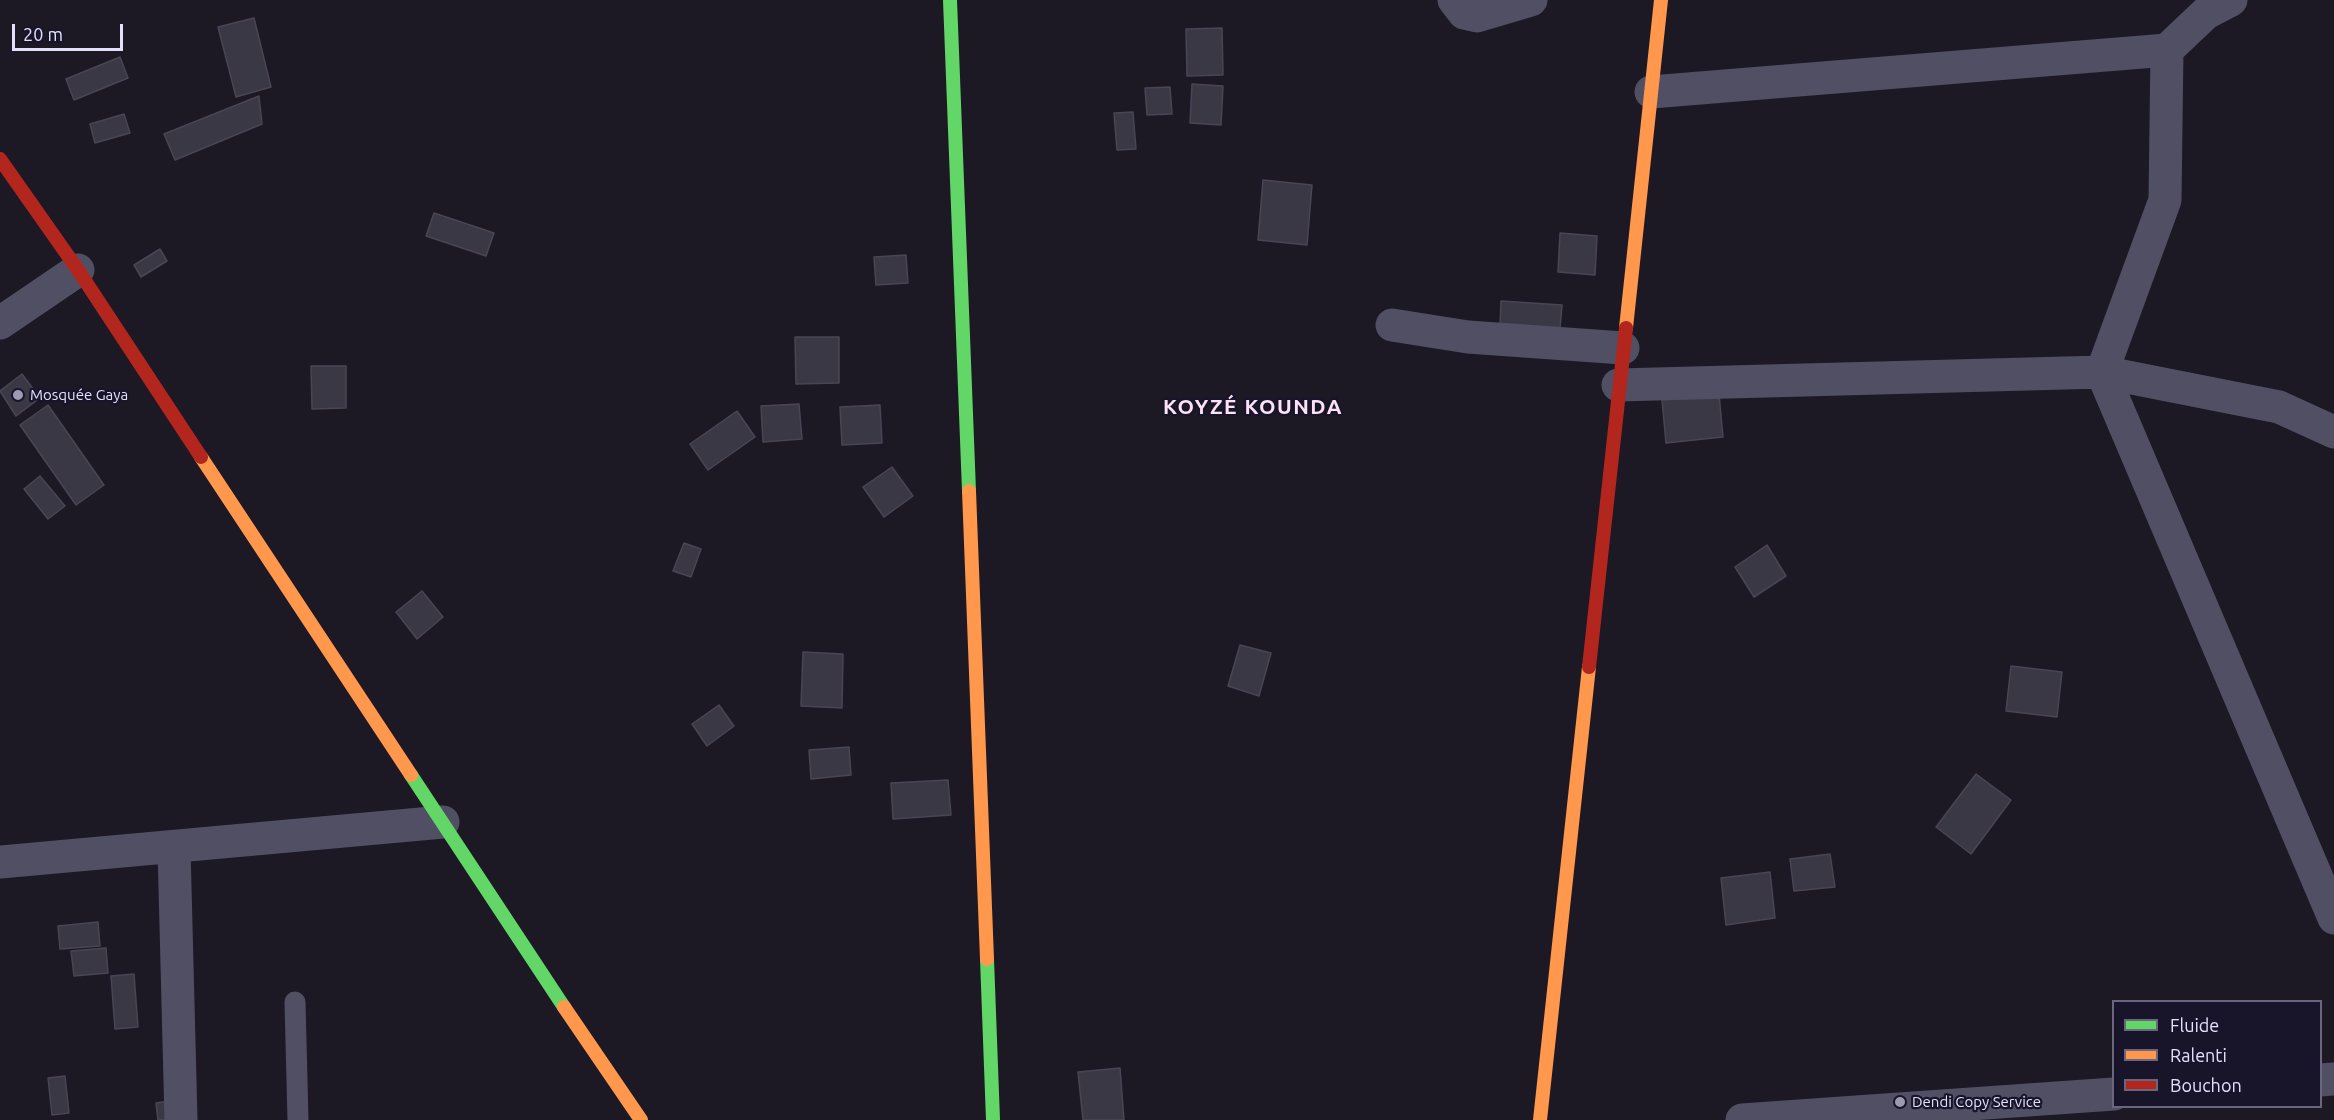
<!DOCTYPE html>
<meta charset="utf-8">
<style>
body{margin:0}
#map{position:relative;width:2334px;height:1120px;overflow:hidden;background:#1c1925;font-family:Ubuntu,sans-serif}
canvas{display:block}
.legend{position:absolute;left:2112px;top:1000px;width:210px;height:108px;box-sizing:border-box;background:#18142a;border:2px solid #69667e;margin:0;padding:8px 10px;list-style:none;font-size:18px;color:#e3e0fc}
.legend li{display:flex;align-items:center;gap:12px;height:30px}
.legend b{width:30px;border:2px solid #69667e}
.scale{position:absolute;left:12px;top:24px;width:111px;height:27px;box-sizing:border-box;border:3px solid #e3e0fc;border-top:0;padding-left:8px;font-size:18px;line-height:21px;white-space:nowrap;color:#e3e0fc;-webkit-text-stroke:4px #18142a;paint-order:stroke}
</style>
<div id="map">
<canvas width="2334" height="1120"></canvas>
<ul class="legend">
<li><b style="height:8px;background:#63d668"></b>Fluide</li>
<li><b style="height:8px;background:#ff974d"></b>Ralenti</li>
<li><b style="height:8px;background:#b3261e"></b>Bouchon</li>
</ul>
<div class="scale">20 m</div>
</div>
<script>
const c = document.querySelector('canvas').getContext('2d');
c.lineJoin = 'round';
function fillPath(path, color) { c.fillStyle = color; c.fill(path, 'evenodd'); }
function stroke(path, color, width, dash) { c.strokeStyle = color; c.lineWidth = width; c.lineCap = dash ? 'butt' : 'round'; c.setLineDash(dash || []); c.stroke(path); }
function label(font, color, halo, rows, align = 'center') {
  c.font = font + ' Ubuntu,sans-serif'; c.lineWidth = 4.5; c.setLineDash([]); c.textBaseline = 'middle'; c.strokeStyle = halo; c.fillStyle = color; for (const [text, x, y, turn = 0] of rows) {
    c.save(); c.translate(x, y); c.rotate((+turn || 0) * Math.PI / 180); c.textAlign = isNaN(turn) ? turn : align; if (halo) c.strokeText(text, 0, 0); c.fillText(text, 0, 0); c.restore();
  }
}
const building = new Path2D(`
 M254 18 271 87 236 97 218 27Z
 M1222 28 1223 75 1187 76 1186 29Z
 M120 57 128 78 74 100 66 79Z
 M1192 84 1223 86 1221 125 1190 123Z
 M1170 87 1172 114 1147 115 1145 88Z
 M259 96 262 124 175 160 164 134Z
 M1133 112 1136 149 1117 150 1114 113Z
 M124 114 130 133 95 143 90 124Z
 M1263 180 1312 185 1307 245 1258 240Z
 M434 213 494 233 486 256 426 236Z
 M1560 233 1597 236 1595 275 1558 272Z
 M160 249 167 261 141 277 134 265Z
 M906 255 908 283 876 285 874 257Z
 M1501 301 1562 305 1560 329 1500 325Z
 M795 337H839V383L796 384Z
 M311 366H346V408L312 409Z
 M22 374 40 398 16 416 0 391Z
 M1719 394 1723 437 1666 443 1662 400Z
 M799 404 802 439 763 442 761 406Z
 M48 405 104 485 76 505 20 425Z
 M880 405 882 443 842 445 840 407Z
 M737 411 755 437 708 470 690 444Z
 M892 467 913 496 884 517 863 487Z
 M40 476 65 506 48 519 24 489Z
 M684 543 701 549 691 577 673 571Z
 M1767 545 1786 576 1754 597 1735 567Z
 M422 591 443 617 417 639 396 612Z
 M1240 645 1271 653 1259 696 1228 686Z
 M803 652 843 654 842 708 801 706Z
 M2011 666 2062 672 2057 717 2006 711Z
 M719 705 734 726 707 746 692 724Z
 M849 747 851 775 811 779 809 750Z
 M1976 774 2011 800 1971 854 1936 827Z
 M948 780 951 815 893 819 891 783Z
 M1830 854 1835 887 1794 891 1790 859Z
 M1770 872 1775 918 1726 925 1721 878Z
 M98 922 100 946 60 949 58 926Z
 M106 948 108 973 74 976 71 951Z
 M134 974 138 1027 115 1029 111 976Z
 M1120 1068 1124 1120H1083L1078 1072Z
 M65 1076 69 1113 52 1115 48 1078Z
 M170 1101 172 1120H158L156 1103Z`);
fillPath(building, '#3b3846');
stroke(building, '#494556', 1.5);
stroke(new Path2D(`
 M295 1002 298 1120`), '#514f64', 21);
stroke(new Path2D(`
 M1454 0 1464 13 1477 16 1531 0
 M2167 50 2165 200 2102 372 2334 918
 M1651 92 2167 50 2206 13 2231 0
 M0 323 78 270
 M1392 325 1468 337 1623 348
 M1618 385 2102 372 2279 407 2334 432
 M174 848 181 1120
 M0 862 443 822
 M2320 1080 2334 1079
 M1742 1120 2114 1094`), '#514f64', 33);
stroke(new Path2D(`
 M950 0 969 491
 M411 775 564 1007
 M987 959 993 1120`), '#63d668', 14);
stroke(new Path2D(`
 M1626 328 1661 0
 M201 457 411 775
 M969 491 987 959
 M564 1007 641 1120
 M1540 1120 1589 667`), '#ff974d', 14);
stroke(new Path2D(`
 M0 159 78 270 201 457
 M1589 667 1626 328`), '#b3261e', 14);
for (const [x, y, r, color] of [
 [18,395,6,"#9d9ab1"],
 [1900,1102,6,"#9d9ab1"]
]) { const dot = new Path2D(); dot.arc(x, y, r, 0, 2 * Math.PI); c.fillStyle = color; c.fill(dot); stroke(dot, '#18142a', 2); }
label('15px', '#e3e0fc', '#18142a', [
 ["Mosquée Gaya",30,395],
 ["Dendi Copy Service",1912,1102]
], 'left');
c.letterSpacing = '1.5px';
label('bold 21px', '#fce2f2', '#18142a', [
 ["KOYZÉ KOUNDA",1253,407]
]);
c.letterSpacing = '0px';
</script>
